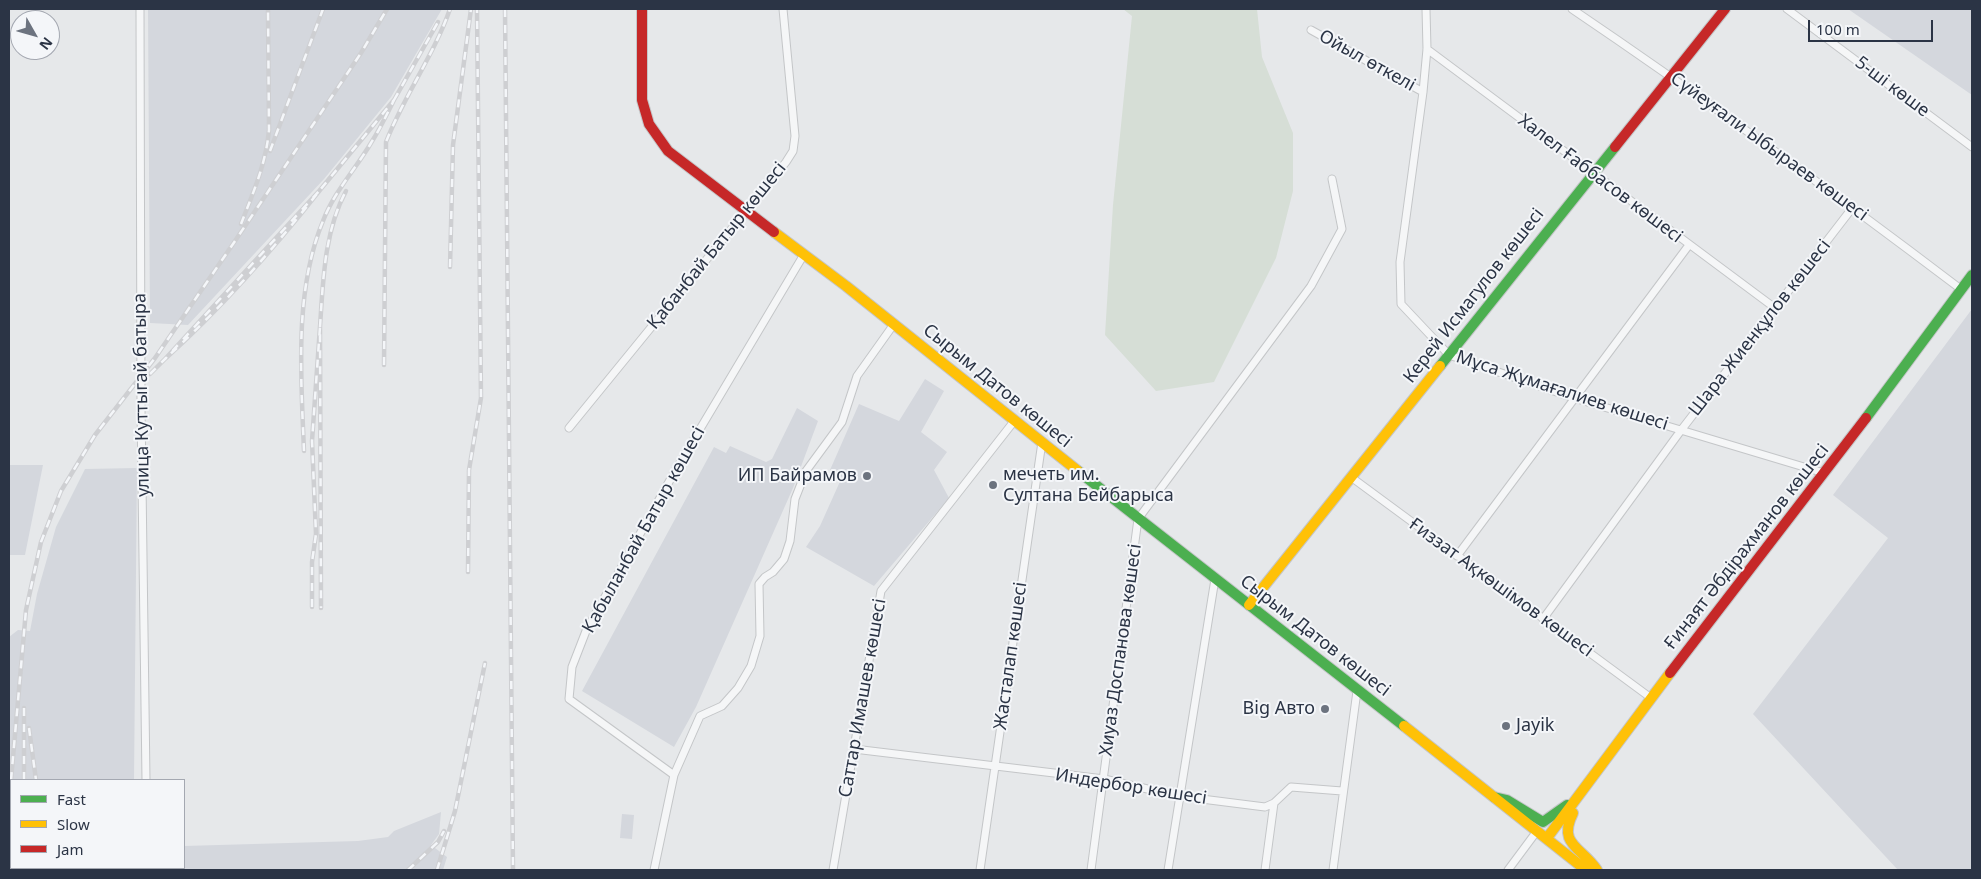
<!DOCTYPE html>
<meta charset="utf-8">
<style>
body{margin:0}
#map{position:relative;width:1981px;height:879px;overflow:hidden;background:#e6e8ea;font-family:"Noto Sans",sans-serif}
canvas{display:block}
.frame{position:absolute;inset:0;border:10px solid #2b3445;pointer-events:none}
.legend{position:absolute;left:10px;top:779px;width:175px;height:90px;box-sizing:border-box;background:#f4f6f9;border:1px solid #a4a8b1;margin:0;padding:6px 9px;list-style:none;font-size:15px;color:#2b3445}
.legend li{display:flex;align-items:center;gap:10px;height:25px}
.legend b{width:25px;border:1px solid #a4a8b1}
.north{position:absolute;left:10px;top:10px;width:50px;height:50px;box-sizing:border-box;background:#f4f6f9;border:1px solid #a4a8b1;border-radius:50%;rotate:128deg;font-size:14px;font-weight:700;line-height:20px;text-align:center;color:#2b3445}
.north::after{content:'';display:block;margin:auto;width:18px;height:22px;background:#6c737f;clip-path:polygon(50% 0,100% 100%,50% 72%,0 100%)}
.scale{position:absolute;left:1808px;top:20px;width:125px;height:22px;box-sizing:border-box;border:2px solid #2b3445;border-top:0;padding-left:6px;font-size:15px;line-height:18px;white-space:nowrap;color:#2b3445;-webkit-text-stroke:4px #f4f6f9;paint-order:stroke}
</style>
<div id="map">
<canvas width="1981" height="879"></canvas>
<div class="frame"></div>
<ul class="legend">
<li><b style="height:6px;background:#4caf50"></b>Fast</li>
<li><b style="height:6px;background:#ffc107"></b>Slow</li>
<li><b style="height:6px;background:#c62828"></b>Jam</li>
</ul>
<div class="north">N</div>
<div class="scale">100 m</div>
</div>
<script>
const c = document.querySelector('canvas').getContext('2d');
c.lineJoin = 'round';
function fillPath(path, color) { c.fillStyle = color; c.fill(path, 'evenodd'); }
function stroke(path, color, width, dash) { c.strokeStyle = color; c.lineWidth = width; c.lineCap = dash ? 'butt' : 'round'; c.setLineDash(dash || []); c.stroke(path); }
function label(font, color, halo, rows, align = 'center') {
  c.font = font + ' "Noto Sans",sans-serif'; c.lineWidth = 4; c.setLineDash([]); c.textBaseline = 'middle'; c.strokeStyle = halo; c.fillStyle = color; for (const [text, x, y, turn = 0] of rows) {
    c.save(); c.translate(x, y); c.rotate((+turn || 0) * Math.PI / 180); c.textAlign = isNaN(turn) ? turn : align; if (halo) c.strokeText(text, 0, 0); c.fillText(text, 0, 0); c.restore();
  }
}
fillPath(new Path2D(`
 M148 9H442L391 97 324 179 188 325 150 323Z
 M1848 9H1972V95Z
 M1972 309V870H1898L1753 714 1888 538 1833 495Z
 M925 379 944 391 921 432 947 452 934 470 949 498 874 586 806 547 820 526 842 477 830 470 859 404 899 421Z
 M797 408 818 421 793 488 696 707 674 747 582 691 714 447 726 453 730 446 766 462 772 459Z
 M9 465H43L25 555H9Z
 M137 468 134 780H11V868H134V870H9V637L18 630 30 631 37 594 56 527 85 469Z
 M441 812 439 834 431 845 447 857 443 870H167V868H184V846L358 841 388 837 394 831Z
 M622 814 634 815 632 839 620 838Z`), '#d4d7dd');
fillPath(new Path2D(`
 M1123 9H1257L1262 57 1293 133V191L1276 258 1214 382 1156 391 1105 335 1113 205 1132 16Z`), '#d6ded6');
const street = new Path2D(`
 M140 9 141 408 146 780
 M1426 9 1427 49 1423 92 1400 262 1401 304 1449 355 1574 398 1824 473
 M1572 9C1705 99 1834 193 1962 290
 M1787 9 1972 147
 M1311 30 1423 92
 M1427 49 1775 308
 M569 428 786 162 793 151 795 136 783 9
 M1351 477 1651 698
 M1457 556 1689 245
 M1543 619 1682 429 1853 207
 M854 749 1104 779 1178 796 1265 807 1274 803 1291 787 1342 791
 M674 775 700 716 722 706 738 688 751 666 760 636 759 584 765 577 773 572 784 559 790 541 795 499 806 471 842 422 857 376 894 324
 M147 868V870
 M654 870 674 775 569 699 572 667 586 631 675 471 803 256
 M833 870 881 591 1015 420
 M980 870 1042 442
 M1091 870 1138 519 1311 286 1342 229 1332 179
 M1168 870 1215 579
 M1265 870 1274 803
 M1333 870 1357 691
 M1508 870 1537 831`);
const fast = new Path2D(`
 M1440 366 1615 147
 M1866 418 1972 275
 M1078 471 1404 726
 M1494 797 1507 800 1543 822 1567 805`);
const slow = new Path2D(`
 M774 232 846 286 1078 471
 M1249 605 1440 366
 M1404 726 1586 870
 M1573 813C1557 845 1582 847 1597 870
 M1547 838 1670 673`);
const jam = new Path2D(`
 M642 9V100L649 124 668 151 774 232
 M1615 147 1725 9
 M1670 673 1866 418`);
stroke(street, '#c4c6c8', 9);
stroke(fast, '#c4c6c8', 12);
stroke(slow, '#c4c6c8', 12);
stroke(jam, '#c4c6c8', 12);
stroke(street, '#f5f6f7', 7);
stroke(fast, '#4caf50', 10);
stroke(slow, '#ffc107', 10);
stroke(jam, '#c62828', 10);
const rail = new Path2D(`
 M505 9 513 870
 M394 100 438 22
 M270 151 323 9
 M241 224C253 193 266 164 269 130L268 9
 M450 267 453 145 471 9
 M320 327C323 282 324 232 346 191
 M384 365 386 142C404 96 434 55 450 9
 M150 374 166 358 320 190C272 251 223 306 166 358
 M304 451C301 377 294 291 323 221 334 192 355 170 371 143 380 129 387 114 394 100L320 190
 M468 572 469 470 481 398 477 9
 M312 607V562L316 534 312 441 320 327 321 608
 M24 708V780
 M29 728 36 780
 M11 780 26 610 41 542 61 491 95 435 155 358 233 244 361 53 387 9
 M9 812 11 782
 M9 839V870
 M25 868V870
 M42 868V870
 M53 868V870
 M408 870 438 842 444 831
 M437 870 455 811 485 663`);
stroke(rail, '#cecfd2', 4.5);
stroke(rail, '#f4f6f9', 2.5, [8]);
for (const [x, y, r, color] of [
 [867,476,5,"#6c737f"],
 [993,485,5,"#6c737f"],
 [1325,709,5,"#6c737f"],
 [1506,726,5,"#6c737f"]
]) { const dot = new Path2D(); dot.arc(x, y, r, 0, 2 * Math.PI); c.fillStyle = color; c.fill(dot); stroke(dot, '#f4f6f9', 2); }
label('18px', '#2b3445', '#f4f6f9', [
 ["Ойыл өткелі",1367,61,29],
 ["5-шi көше",1892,87,37],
 ["Сүйеуғали Ыбыраев көшесi",1769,147,36],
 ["Халел Ғаббасов көшесі",1600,179,37],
 ["Қабанбай Батыр көшесі",717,246,-51],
 ["Керей Исмагулов көшесі",1474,296,-52],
 ["Шара Жиенқұлов көшесі",1760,328,-52],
 ["Сырым Датов көшесі",997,386,39],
 ["Мұса Жұмағалиев көшесі",1562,391,18],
 ["улица Куттыгай батыра",142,395,-91],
 ["Қабыланбай Батыр көшесі",644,530,-61],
 ["Ғинаят Әбдірахманов көшесі",1747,547,-52],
 ["Ғиззат Ақкөшімов көшесi",1501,588,36],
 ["Сырым Датов көшесі",1315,636,38],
 ["Хиуаз Доспанова көшесі",1121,650,-82],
 ["Жасталап көшесі",1011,656,-82],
 ["Саттар Имашев көшесі",863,698,-80],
 ["Индербор көшесі",1131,787,9]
]);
label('18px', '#2b3445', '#f4f6f9', [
 ["мечеть им.",1003,475],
 ["Султана Бейбарыса",1003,496],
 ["ИП Байрамов",857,476,"right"],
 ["Big Авто",1315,709,"right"],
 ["Jayik",1516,726]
], 'left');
</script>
